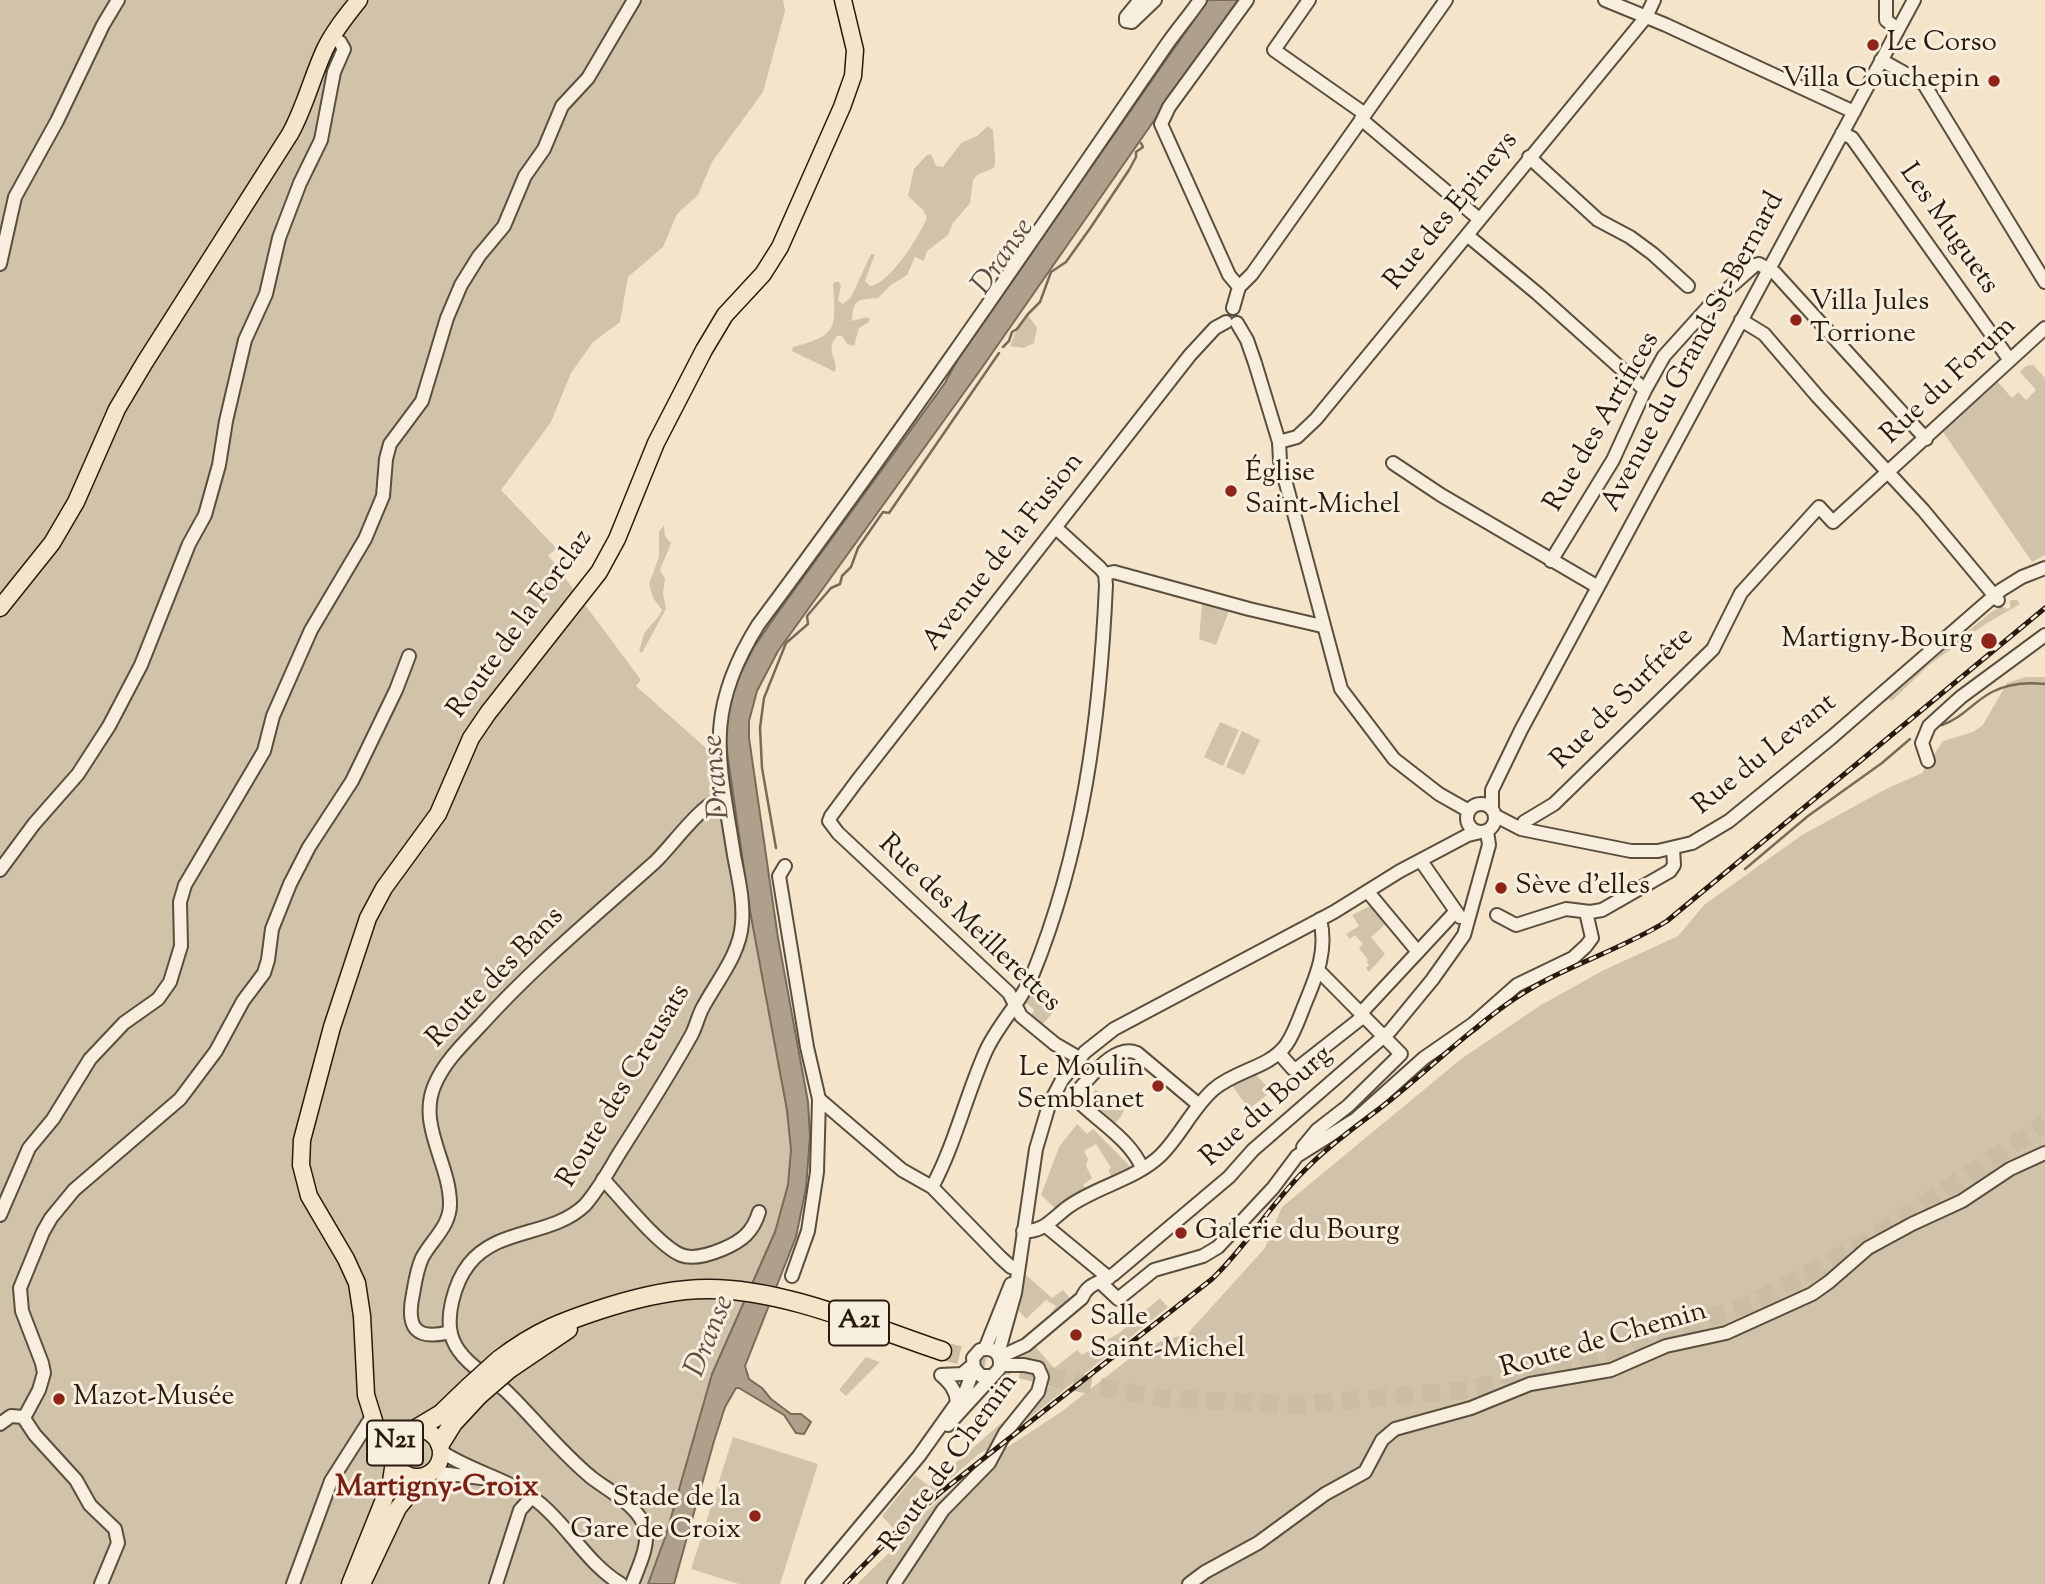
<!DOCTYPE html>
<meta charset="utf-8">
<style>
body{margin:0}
canvas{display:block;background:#f4e5ca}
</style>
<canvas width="2045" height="1584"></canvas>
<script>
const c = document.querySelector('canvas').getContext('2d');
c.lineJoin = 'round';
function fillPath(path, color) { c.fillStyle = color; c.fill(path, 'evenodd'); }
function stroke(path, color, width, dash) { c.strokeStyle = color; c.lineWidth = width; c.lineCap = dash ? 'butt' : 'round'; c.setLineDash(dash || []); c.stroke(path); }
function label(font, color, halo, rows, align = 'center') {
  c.font = font + ' "Sorts Mill Goudy",serif'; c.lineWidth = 6; c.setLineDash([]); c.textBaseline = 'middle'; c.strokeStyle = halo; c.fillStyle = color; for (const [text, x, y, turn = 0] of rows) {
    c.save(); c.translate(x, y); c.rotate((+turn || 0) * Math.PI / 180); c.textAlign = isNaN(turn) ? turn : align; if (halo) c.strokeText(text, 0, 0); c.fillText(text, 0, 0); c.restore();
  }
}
fillPath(new Path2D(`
 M0 0H783L785 11 763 92 712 162 698 195 677 214 663 247 628 277 620 322 593 342 571 373 551 422 501 490 557 549 548 555 641 680 636 686 743 781 798 1125 795 1183 659 1584H0Z
 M988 126 993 130C993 140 997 160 994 168L977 175 973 180 970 203 953 223 948 235 927 251 924 261 915 257 907 275 891 285 878 298C861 300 853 296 852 321L867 317 870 319 869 322 859 328 854 346 847 344 842 336H837C824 351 839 359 835 372L792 351 793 347C838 335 836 329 833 284L835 282H839L841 286 838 300 843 304 851 297 871 254H875L865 281 870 286C890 284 919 236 927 218L923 210 908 196 914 169 927 155 931 154 936 166 943 167 961 143 977 136Z
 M1028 315 1037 328 1034 343 1024 348 1010 346 1016 331Z
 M2033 365 2045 378V555L2032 562 1941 429 1997 381 2012 398 2018 392 2026 400 2036 390 2020 372 2026 366Z
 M664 525 665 536 671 543 660 570 665 579 663 593 666 609 642 653 639 651C641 646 642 639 644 634 649 626 658 619 662 610L653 598 649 584 659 557V532Z
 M2010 600H2017L2020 604 1984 625 1929 665 1892 701 1889 699 1868 714 1990 613 2001 606 2008 609 2010 607Z
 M1202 604 1229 611 1216 645 1199 639Z
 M2026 677H2045V1584H857L905 1537 925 1512 980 1465 1061 1412 1144 1347 1188 1333 1265 1248 1282 1207 1461 1059 1541 1005 1604 970 1678 936 1704 905 1802 835 1888 788 1922 773 1943 741 1973 732 1983 725 2007 683Z
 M1220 722 1239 730 1223 766 1204 757Z
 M1242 731 1260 740 1244 775 1226 767Z
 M1374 904 1389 921 1371 937 1385 954 1369 972 1366 968 1369 965 1367 962 1368 960 1359 948 1363 944 1355 935 1350 939 1346 934 1359 926 1352 915Z
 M1044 990 1060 1004 1043 1024 1031 1016 1034 1010 1026 1003 1031 995 1039 996Z
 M1253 1072 1268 1087 1263 1090 1267 1095 1249 1109 1230 1083Z
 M1095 1090 1126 1104 1122 1115 1114 1125 1088 1106Z
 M1077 1124 1087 1134 1093 1129 1133 1169 1113 1179 1108 1170 1111 1168 1096 1144 1084 1151 1088 1159 1086 1166 1092 1178 1083 1185 1088 1191 1058 1211 1041 1195 1059 1147Z
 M1025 1274 1052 1298 1063 1290 1071 1299 1053 1315 1051 1313 1056 1306 1046 1300 1026 1319 1019 1311Z
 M1160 1298 1168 1307 1009 1434 1048 1388C1057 1365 1034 1360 1016 1360V1356L1035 1346 1054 1368 1077 1350 1082 1355 1119 1333Z
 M866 1357 880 1362 846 1396 839 1390Z
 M1007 1418 992 1447 980 1453 893 1528 882 1516 915 1475 929 1486Z
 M733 1437 818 1464 780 1584H739L691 1569Z`), '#d1c3aa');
const water = new Path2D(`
 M1208 0H1238L981 369 778 651 757 691 749 721V738L778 938 808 1102 810 1137 806 1188 796 1237 745 1366 749 1379 762 1388 771 1399 791 1414H801L811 1422 804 1434 796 1433 784 1415 739 1388H736L725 1407 714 1441 674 1584H648L666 1535 712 1374 775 1232 788 1185 791 1150 787 1110 750 911 725 738 729 705 737 680 754 647 776 615 945 383 961 353Z`);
fillPath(water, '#aea08a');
stroke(water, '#786b58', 2);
stroke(new Path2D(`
 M1003 347 1009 341 1012 332 1017 329 1028 314 1040 302 1051 272 1066 262 1091 227 1129 170 1136 157V152L1143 147 1141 143
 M1942 725C1964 717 1973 702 1992 692 2009 683 2026 682 2045 684
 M776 848 762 768 760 728 764 698 786 643 808 624 807 616 831 588 840 584 842 576 851 567 858 548 883 512 889 513 999 353
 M1745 869 1808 816 1882 763 1910 739`), '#786b58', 2.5);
stroke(new Path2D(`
 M942 1351 1065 1380 1158 1398 1296 1405 1468 1390 1618 1353 1758 1300 1864 1243 2045 1124`), '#cbbda4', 18, [18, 9]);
const minor = new Path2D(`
 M1140 0 1126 17V21L1132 22 1155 0
 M1309 0 1274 50 1365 114
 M1605 0 1666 25 1854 112
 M1886 0V20L1897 29
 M1881 60 1924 84 2045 282
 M1361 119 1479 219
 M1842 133 1852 138 2009 359
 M1529 157 1598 220 1630 237 1653 254 1688 286
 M1467 235 1538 294 1645 390
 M0 264 15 197 57 121 103 25 118 0
 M1239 287 1229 275 1161 124 1169 107 1247 0
 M1233 308 1239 287 1252 274 1446 0
 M1741 320 1764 334 1818 397 1923 510 1998 600
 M1237 323 1247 340 1255 363 1279 442 1280 461 1341 689 1394 759 1439 794 1469 811
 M1279 442 1297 437 1316 419 1646 17 1654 0
 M1393 463 1441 495 1598 587
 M1551 561 1613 460 1645 390 1664 356 1710 305 1755 265 1759 264 1775 273 1926 439
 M1105 574 1114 572 1249 609 1322 626
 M1928 761 1922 743 1929 726 1961 697 2045 635
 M1467 818a14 14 0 1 1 28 0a14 14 0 1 1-28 0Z
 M1492 809V790L1521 730 1914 0
 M1496 816 1521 829 1631 851H1658L1692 843 1729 821 1832 737 2001 590 2022 577 2045 568
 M1521 829 1524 822 1554 804 1713 649 1741 593 1819 507 1833 522 2045 328
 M1421 861 1460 917
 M785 866 779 876 807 1047 819 1099 902 1170 932 1187 1000 1257 1011 1267 1017 1269
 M0 870 34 824 78 774 109 726 141 665 189 544 205 515 219 465 226 421 245 340 266 294 279 238 300 183 321 140 334 72 344 49 340 42 331 37
 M1368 892 1418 952
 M1497 915 1516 925 1566 909 1590 912 1602 910 1670 871 1674 865 1673 848
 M1361 1013 1456 911
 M1279 1053 1293 1069 1299 1067 1364 1016
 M1079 1058 1055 1044 1021 1016 1009 993 838 833 829 821 831 816 857 781 1190 355 1215 328 1226 322
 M1303 1147 1317 1130 1348 1106 1401 1054 1318 970
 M1142 1168C1131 1141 1101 1123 1080 1103L1077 1095 1081 1087C1094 1073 1116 1044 1137 1053L1199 1105
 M603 1179C621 1198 659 1246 681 1255 693 1260 711 1254 723 1249 742 1241 753 1232 759 1212
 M932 1187C954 1147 966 1096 985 1053 997 1025 1020 1004 1032 976 1083 851 1100 719 1106 585L1105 574 1100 568 1056 528
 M0 1215 29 1148 53 1119 90 1059 124 1023 158 999 170 982 181 946 180 902 185 885 264 751 273 716 311 630 365 539 383 496 386 459 390 444 422 401 447 318 461 285 479 256 504 226 525 176 544 149 562 106 588 78 634 0
 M1046 1226 1109 1278
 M1023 1231C1043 1233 1053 1218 1068 1207 1097 1186 1135 1180 1161 1155 1181 1135 1193 1107 1214 1089 1236 1070 1269 1068 1286 1045 1294 1034 1299 1019 1304 1006 1316 977 1328 951 1320 919
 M792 1276 808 1231 817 1172 819 1099
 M1101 1283 1118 1299 1154 1270 1203 1256 1218 1247 1273 1188 1297 1156 1356 1119 1424 1058 1473 1024 1517 985 1573 958 1586 946 1592 938 1586 912
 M450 1332C415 1341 406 1327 413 1294 415 1282 417 1269 422 1258 432 1239 451 1226 450 1202 449 1162 417 1124 435 1084 445 1061 464 1043 481 1025 534 966 596 915 655 862 672 846 703 801 724 798
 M985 1349 1011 1284
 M998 1354 1015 1293 1036 1149 1049 1105 1062 1080 1085 1052 1114 1029 1334 912 1400 871 1468 835 1481 832
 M1000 1357 1026 1345 1082 1298C1088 1282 1102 1283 1114 1274L1229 1177 1253 1150 1390 1031 1432 980 1464 935 1489 845 1487 831
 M941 1375 962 1374 973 1365
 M941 1375C950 1383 956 1390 957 1402
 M24 1418 39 1390 44 1373 42 1363 22 1311 20 1288 43 1232 51 1218 74 1190 180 1099 216 1051 243 1001 264 973 268 960 272 929 290 884 309 847 352 781 396 690 409 656
 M0 1424 11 1416 23 1417 35 1435 76 1480 90 1505 115 1529 118 1543 101 1584
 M948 1425 999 1369C1003 1355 994 1346 980 1350L973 1358 974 1368 981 1376H992
 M442 1452C472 1472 509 1479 537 1501 568 1525 587 1564 621 1584
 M433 1472 489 1479
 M293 1584 331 1481 373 1415
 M496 1584 520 1510 532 1497
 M632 1584C638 1568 650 1545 645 1528 639 1506 609 1491 592 1478 559 1451 536 1420 506 1391 489 1376 462 1363 453 1340 444 1318 455 1282 469 1264 498 1227 552 1237 585 1205 599 1189 609 1170 620 1152 645 1113 670 1074 692 1034 696 1026 698 1017 702 1009 716 982 740 955 742 923 744 900 738 877 734 855 719 759 703 713 758 625 899 436 1032 241 1165 47 1176 31 1189 16 1200 0
 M812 1584 919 1456 966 1390 974 1368
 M894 1584 943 1510 989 1463 1005 1433 1038 1392 1042 1377 1038 1368 1024 1365H1001
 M1189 1584 1205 1572 1258 1543 1325 1494 1365 1472 1382 1440 1395 1429 1471 1408 1530 1384 1611 1370 1666 1346 1726 1333 1812 1294 1829 1282 1868 1248 1912 1224 1962 1201 2010 1169 2045 1153`);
const major = new Path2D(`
 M0 608 52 543 76 502 117 409 145 362 290 134C305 107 312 77 325 49 334 31 346 16 359 0
 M393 1453a24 24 0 1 1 48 0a24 24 0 1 1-48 0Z
 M393 1453 376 1427 366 1395 362 1316 357 1283 346 1259 309 1196 301 1165 302 1140 332 1027 368 918 384 888 438 814 471 738 488 713 599 572 617 539 656 443 704 350 725 315 763 274 780 247 842 107 853 76 855 50 843 0
 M350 1584 391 1482 394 1461
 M362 1584 398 1508 423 1477`);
const highway = new Path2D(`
 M499 1360C537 1331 564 1321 608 1307 640 1297 673 1289 707 1289 782 1288 870 1327 942 1351
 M509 1369 568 1329
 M416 1429 441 1414 468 1388
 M440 1444 453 1423 479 1395`);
stroke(minor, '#5a4e3d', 16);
stroke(major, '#271b0e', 19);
stroke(highway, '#271b0e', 21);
stroke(minor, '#f8eedd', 12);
stroke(major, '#f4e5ca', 16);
stroke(highway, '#f4e5ca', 18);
const rail = new Path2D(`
 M845 1584 900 1528 941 1492 1212 1279C1248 1245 1273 1200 1309 1166 1333 1142 1361 1123 1388 1102 1428 1070 1465 1034 1507 1004 1556 968 1616 953 1667 921L2045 608`);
stroke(rail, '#271b0e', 5);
stroke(rail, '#f8eedd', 2.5, [8]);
const highwayBridge = new Path2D(`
 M468 1388 499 1360
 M479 1395 509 1369`);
stroke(highwayBridge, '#271b0e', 21, []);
stroke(highwayBridge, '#f4e5ca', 18);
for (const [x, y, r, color] of [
 [1873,45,7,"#8f2418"],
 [1994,81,7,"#8f2418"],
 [1796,320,7,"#8f2418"],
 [1231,491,7,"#8f2418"],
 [1989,641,9,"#8f2418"],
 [1501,888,7,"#8f2418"],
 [1158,1086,7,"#8f2418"],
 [1181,1233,7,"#8f2418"],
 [1076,1335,7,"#8f2418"],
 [59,1399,7,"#8f2418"],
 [755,1516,7,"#8f2418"]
]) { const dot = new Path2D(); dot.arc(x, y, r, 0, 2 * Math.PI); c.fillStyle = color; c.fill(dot); stroke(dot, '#f8eedd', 2.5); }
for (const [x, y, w] of [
 [859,1323,60],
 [395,1443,56]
]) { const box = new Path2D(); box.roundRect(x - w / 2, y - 22.5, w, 45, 5); c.fillStyle = '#f8eedd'; c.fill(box); stroke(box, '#271b0e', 2); }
label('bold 26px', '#271b0e', null, [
 ["A21",859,1323],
 ["N21",395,1443]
]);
label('28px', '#271b0e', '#f8eedd', [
 ["Le Corso",1887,45],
 ["Villa Couchepin",1980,81,"right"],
 ["Villa Jules",1810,304],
 ["Torrione",1810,336],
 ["Église",1245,475],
 ["Saint-Michel",1245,507],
 ["Martigny-Bourg",1973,641,"right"],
 ["Sève d'elles",1515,888],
 ["Le Moulin",1144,1070,"right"],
 ["Semblanet",1144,1102,"right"],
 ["Galerie du Bourg",1195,1233],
 ["Salle",1090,1319],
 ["Saint-Michel",1090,1351],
 ["Mazot-Musée",73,1399],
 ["Stade de la",741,1500,"right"],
 ["Gare de Croix",741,1532,"right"]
], 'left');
label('28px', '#271b0e', '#f8eedd', [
 ["Rue des Epineys",1453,212,-51],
 ["Les Muguets",1947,230,55],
 ["Avenue du Grand-St-Bernard",1695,353,-62],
 ["Rue du Forum",1950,382,-43],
 ["Rue des Artifices",1604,423,-60],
 ["Avenue de la Fusion",1005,553,-52],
 ["Route de la Forclaz",522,625,-54],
 ["Rue de Surfrête",1624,700,-45],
 ["Rue du Levant",1766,756,-39],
 ["Rue des Meillerettes",968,925,44],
 ["Route des Bans",497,979,-46],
 ["Route des Creusats",626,1087,-59],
 ["Rue du Bourg",1268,1108,-42],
 ["Route de Chemin",1604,1342,-16],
 ["Route de Chemin",951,1464,-54]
]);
label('italic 30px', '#5d5040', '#f8eedd', [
 ["Dranse",1005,258,-55],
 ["Dranse",719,777,-95],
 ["Dranse",712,1337,-68]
]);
label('bold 30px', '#7a1f14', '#f8eedd', [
 ["Martigny-Croix",437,1490]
]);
</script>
